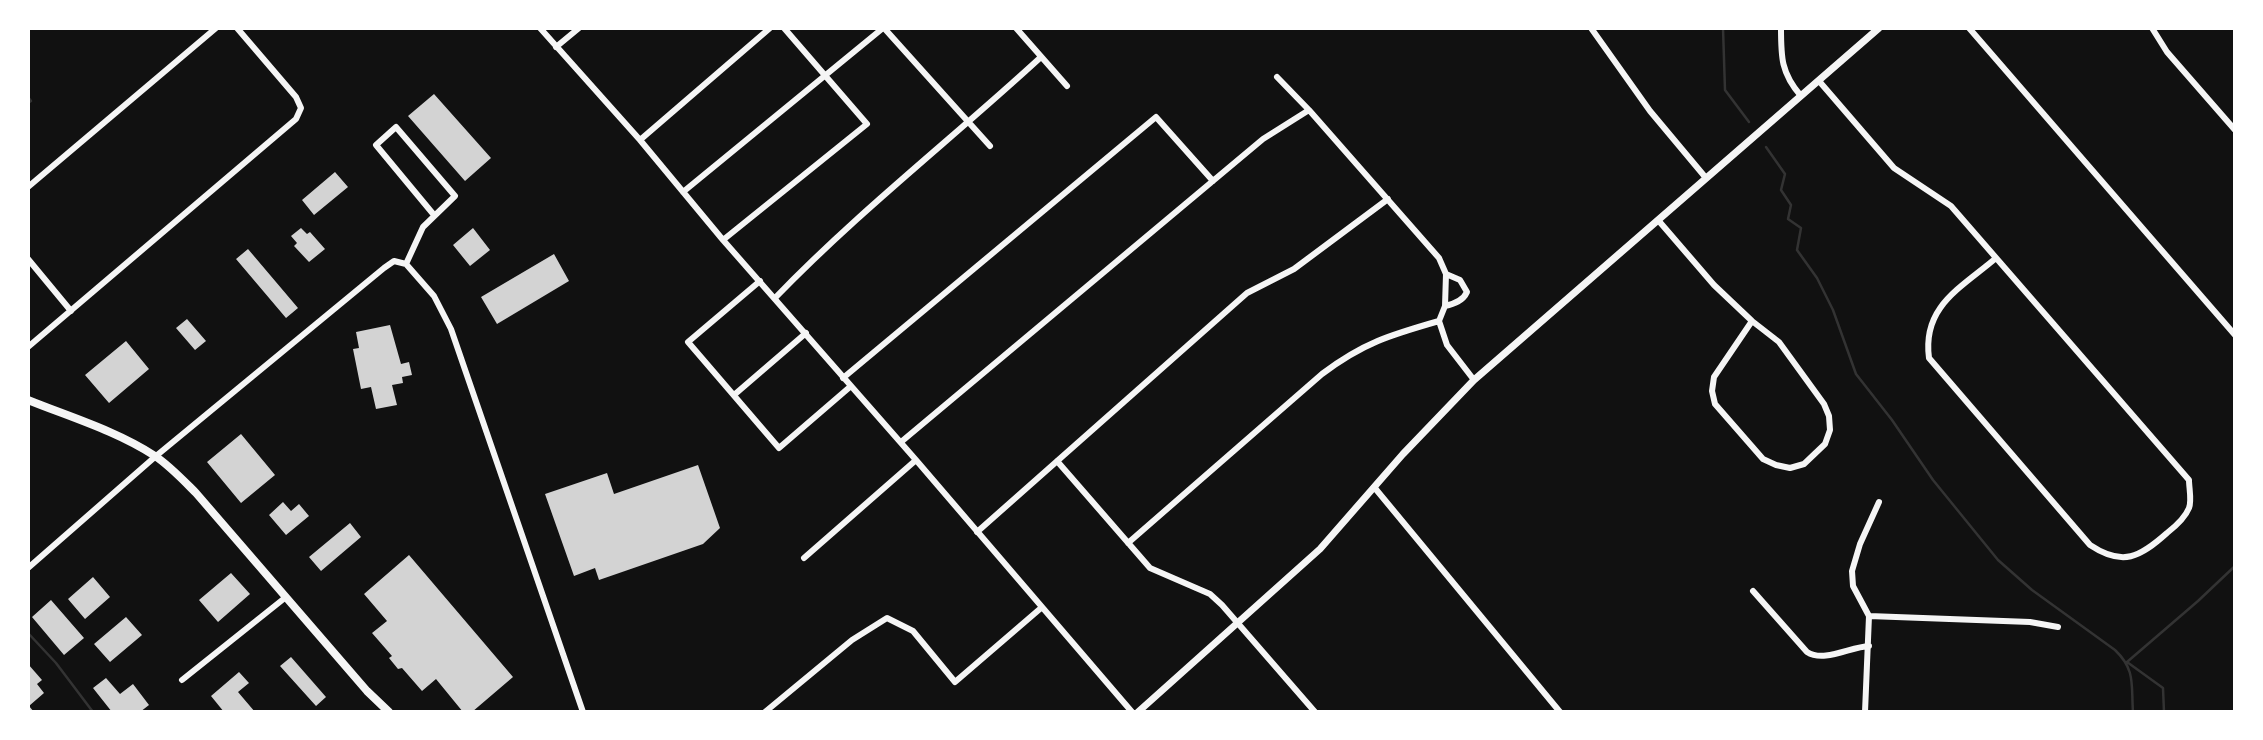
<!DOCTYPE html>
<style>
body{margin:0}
#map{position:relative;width:2263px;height:740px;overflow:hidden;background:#111;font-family:Overpass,sans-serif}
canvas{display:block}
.frame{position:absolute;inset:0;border:30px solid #fff;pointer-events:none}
</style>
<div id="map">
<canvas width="2263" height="740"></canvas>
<div class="frame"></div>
</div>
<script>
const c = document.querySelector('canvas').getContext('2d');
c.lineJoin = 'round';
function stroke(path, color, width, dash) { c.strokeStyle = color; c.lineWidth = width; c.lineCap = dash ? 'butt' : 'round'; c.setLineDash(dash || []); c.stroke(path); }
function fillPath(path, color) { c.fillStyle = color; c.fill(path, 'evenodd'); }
stroke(new Path2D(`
 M1723 28 1725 90 1749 122
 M28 97 31 101 28 103
 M1766 147 1785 174 1781 190 1791 205 1788 219 1801 228 1797 250 1817 278 1833 310 1856 374 1892 420 1933 480 1998 560 2032 590 2115 650C2136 670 2131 685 2133 712
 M28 633 56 663 93 712
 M2164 712 2163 688 2127 662 2198 601 2235 566
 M2183 712H2223`), '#333', 2.5);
fillPath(new Path2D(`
 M434 94 491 158 465 181 408 116Z
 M335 172 348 187 314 215 302 200Z
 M301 228 307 234 310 232 325 249 309 262 294 246 297 243 291 236Z
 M473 228 490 250 470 266 453 245Z
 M248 249 298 308 286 318 236 259Z
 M554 254 569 281 497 324 481 297Z
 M187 319 206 341 195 350 176 328Z
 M390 325 401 364 409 362 412 375 402 377 403 383 392 385 397 405 376 409 371 387 361 389 353 349 359 348 356 332Z
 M126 341 149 369 109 403 85 375Z
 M241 434 275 475 241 503 207 462Z
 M698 465 720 528 703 544 599 580 595 568 574 576 545 494 607 473 614 494Z
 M283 502 291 511 299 504 309 516 286 535 269 515Z
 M350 523 361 537 321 571 309 557Z
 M409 555 513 677 472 712H463L436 679 422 691 402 668 398 669 389 658 392 656 372 633 387 621 364 594Z
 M231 573 250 594 218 622 199 600Z
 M93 577 110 597 85 619 68 599Z
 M51 600 84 638 64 655 32 617Z
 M126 617 142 635 110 662 94 644Z
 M291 657 326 697 316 706 280 666Z
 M28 664 42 680 37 684 44 693 29 706 34 712H28Z
 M239 672 249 683 238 692 255 712H224L211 696Z
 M106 678 120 694 133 684 149 705 140 712H112L93 688Z`), '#d3d3d3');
stroke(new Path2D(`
 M540 28 640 140 723 240 916 460 1132 712
 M884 28 990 146
 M1016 28 1067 86
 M1591 28 1650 111 1706 178
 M1781 28C1781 57 1781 73 1801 96
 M1969 28 2235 335
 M2152 28 2167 52 2235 130
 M556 47 579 28
 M1277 77 1309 110 1439 258 1446 274 1445 306 1439 321 1447 345 1474 380
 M1819 81 1894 168 1951 206 2189 480C2189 488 2192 501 2189 508 2185 518 2176 526 2167 533 2140 557 2123 567 2090 545L1929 358C1922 306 1961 288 1996 258
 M640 140 770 28
 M28 187 216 28
 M683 192 883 28
 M1658 220 1714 285 1752 321 1779 342 1824 404 1829 416 1830 430 1825 444 1804 464 1790 468 1776 465 1763 459 1715 404 1712 391 1714 377 1752 321
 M723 240 867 124 784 28
 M28 259 71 311
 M406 264 423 227 455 196 396 127 376 145 434 215
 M760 281 688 342 779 448 851 386
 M775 298C858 212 953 138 1041 57
 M1445 306C1454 304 1463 301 1467 292L1460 280 1446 274
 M28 347 296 119 301 108 296 97 237 28
 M843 378 1156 117 1213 181
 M734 395 806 333
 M901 442 1263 139 1309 110
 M1057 461 1150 568 1210 594 1222 605 1315 712
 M1374 487 1560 712
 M977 532 1247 293 1294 269 1388 199
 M1128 543 1322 374C1363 343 1390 335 1439 321
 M804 558 916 460
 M28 568 156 456 384 268 394 261 406 264 434 296 451 329 583 712
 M1753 591 1807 652C1824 663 1850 647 1869 646
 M1869 616 2030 622 2058 627
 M182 680 286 597
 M765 712 852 640 887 618 913 631 955 682 1041 608
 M1865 712 1869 616 1853 586 1852 571 1860 544 1879 502`), '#f5f5f5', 6);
stroke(new Path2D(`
 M1138 712 1320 549 1403 454 1474 380 1879 28`), '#f5f5f5', 7);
stroke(new Path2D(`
 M28 400C70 417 117 431 155 456 170 466 183 480 196 493L367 691 389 712`), '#f5f5f5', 8);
</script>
